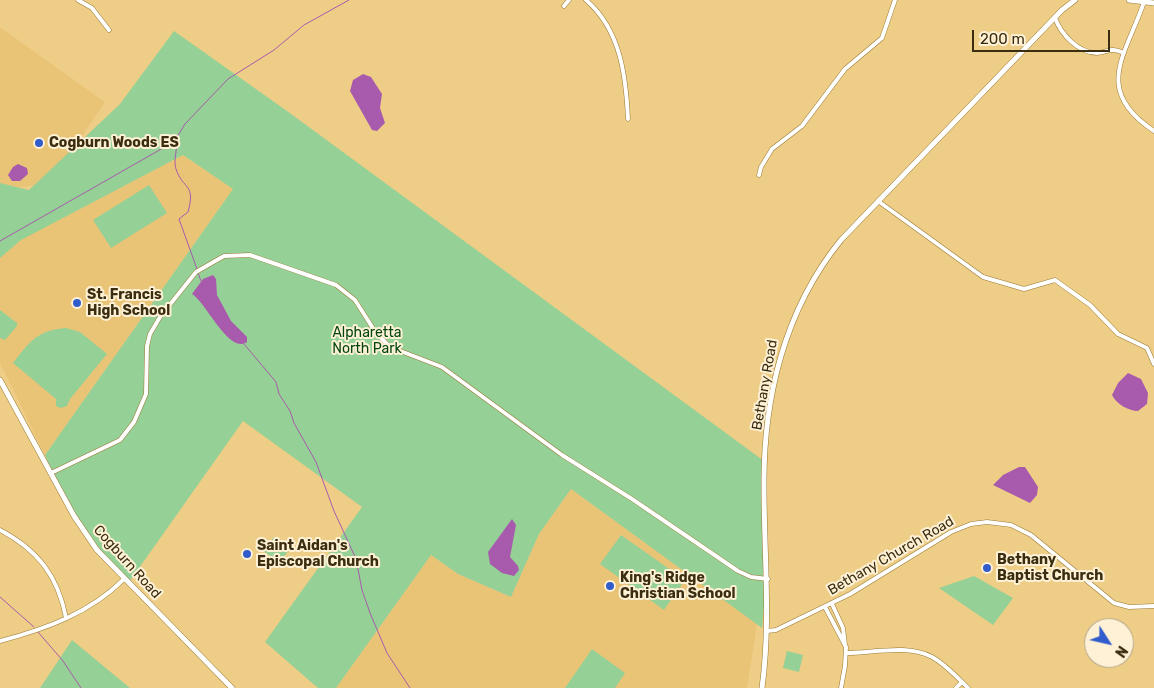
<!DOCTYPE html>
<style>
body{margin:0}
#map{position:relative;width:1154px;height:688px;overflow:hidden;background:#eecd87;font-family:Rubik,sans-serif}
canvas{display:block}
.north{position:absolute;left:1084px;top:618px;width:50px;height:50px;box-sizing:border-box;background:#fef1d6;border:1px solid #b0a387;border-radius:50%;rotate:125deg;font-size:14px;font-weight:700;line-height:20px;text-align:center;color:#3a2d10}
.north::after{content:'';display:block;margin:auto;width:18px;height:22px;background:#315ccc;clip-path:polygon(50% 0,100% 100%,50% 72%,0 100%)}
.scale{position:absolute;left:972px;top:30px;width:138px;height:22px;box-sizing:border-box;border:2px solid #3a2d10;border-top:0;padding-left:6px;font-size:15px;line-height:18px;white-space:nowrap;color:#3a2d10;-webkit-text-stroke:4px #fef1d6;paint-order:stroke}
</style>
<div id="map">
<canvas width="1154" height="688"></canvas>
<div class="north">N</div>
<div class="scale">200 m</div>
</div>
<script>
const c = document.querySelector('canvas').getContext('2d');
c.lineJoin = 'round';
function fillPath(path, color) { c.fillStyle = color; c.fill(path, 'evenodd'); }
function stroke(path, color, width, dash) { c.strokeStyle = color; c.lineWidth = width; c.lineCap = dash ? 'butt' : 'round'; c.setLineDash(dash || []); c.stroke(path); }
function label(font, color, halo, rows, align = 'center') {
  c.font = font + ' Rubik,sans-serif'; c.lineWidth = 4; c.setLineDash([]); c.textBaseline = 'middle'; c.strokeStyle = halo; c.fillStyle = color; for (const [text, x, y, turn = 0] of rows) {
    c.save(); c.translate(x, y); c.rotate((+turn || 0) * Math.PI / 180); c.textAlign = isNaN(turn) ? turn : align; if (halo) c.strokeText(text, 0, 0); c.fillText(text, 0, 0); c.restore();
  }
}
fillPath(new Path2D(`
 M0 27 105 102 50 183 0 190Z
 M183 155 233 189 45 455 0 363V256L22 239Z
 M571 489 757 624 747 688H336L431 555 458 574 511 597 539 534Z`), '#eac476');
fillPath(new Path2D(`
 M174 31 287 111 764 461 767 573 762 628 571 489 539 534 511 597 458 574 431 555 336 688H318L265 642 362 507 243 421 127 585C94 542 66 505 45 455L233 189 183 155 21 240 0 258V183L29 190 120 104Z
 M149 185 167 213 111 248 93 220Z
 M0 310 17 323V326L5 340 0 338Z
 M66 328 80 332 107 354 70 399 67 406 61 408 56 406V399L13 363C30 341 38 330 66 328Z
 M621 535 685 580 664 610 600 564Z
 M274 537 289 550 279 563 270 560 272 557 263 551Z
 M974 576 1013 598 993 625 939 588Z
 M72 640 130 688H40Z
 M592 649 625 673 615 688H565Z
 M787 651 803 655 799 672 783 668Z`), '#95d096');
fillPath(new Path2D(`
 M363 74 371 77 382 94 380 108 385 123 377 131 372 130 350 91 353 80Z
 M18 164 27 168 28 174 20 181H12L8 175 13 167Z
 M213 275 216 279 217 295 231 321 247 337V342C229 355 206 302 192 294L203 279Z
 M1128 373 1141 379 1148 393 1147 404 1138 411C1129 411 1116 404 1112 395L1118 383Z
 M1019 467H1025L1038 487 1037 495 1030 503 993 485 1003 475Z
 M512 519 516 525 510 557 518 566 519 570 514 576 502 573 490 564 488 552Z`), '#a85bad');
stroke(new Path2D(`
 M177 137C178 147 173 160 176 169 183 190 196 183 188 212L179 219 197 269
 M0 241 163 148 177 137 185 124 228 79 274 50 304 25 349 0
 M198 273 201 281
 M244 344 276 382 279 394 290 411 294 423 316 462 334 511 356 559 362 590 370 613 387 653 410 688
 M0 597 34 627
 M38 632 63 661 81 688`), '#a85bad', 1);
const street = new Path2D(`
 M78 0 92 8 109 30
 M586 0C621 30 626 77 628 119
 M1144 2C1126 55 1092 90 1154 131
 M564 6 569 0
 M1055 18C1061 34 1078 53 1097 53 1110 52 1108 47 1124 53
 M759 175 761 167 772 149 802 126 845 69 882 38 895 0
 M878 201 983 277 1024 289 1055 280 1090 305 1118 334 1147 348 1154 364
 M51 473 120 440 134 422 146 394 147 346 150 334 160 317 196 272 224 256 250 255 336 285 355 300 376 333 390 347 442 367 562 455 632 499 738 571 751 577 768 579
 M0 530C38 550 58 576 66 618
 M832 604 843 628 845 645
 M825 607 846 647 845 666 841 688
 M767 631 776 630 850 594 951 532 971 524 987 522 1011 525 1031 535 1114 603 1129 607 1154 606
 M0 641C46 629 90 613 124 579
 M846 653C874 653 907 644 932 657 945 664 958 678 968 688
 M956 688 962 682`);
const secondary = new Path2D(`
 M1129 0 1154 3
 M0 380 74 516 97 550 232 688
 M762 688C771 621 764 555 764 488 763 399 784 310 841 240L1062 10 1075 0`);
stroke(street, '#987933', 5);
stroke(secondary, '#987933', 6);
stroke(street, '#fff', 4);
stroke(secondary, '#fff', 5);
for (const [x, y, r, color] of [
 [39,143,5,"#315ccc"],
 [77,303,5,"#315ccc"],
 [247,554,5,"#315ccc"],
 [987,568,5,"#315ccc"],
 [610,586,5,"#315ccc"]
]) { const dot = new Path2D(); dot.arc(x, y, r, 0, 2 * Math.PI); c.fillStyle = color; c.fill(dot); stroke(dot, '#fef1d6', 2); }
label('bold 14px', '#3a2d10', '#fef1d6', [
 ["Cogburn Woods ES",49,143],
 ["St. Francis",87,295],
 ["High School",87,311],
 ["Saint Aidan's",257,546],
 ["Episcopal Church",257,562],
 ["Bethany",997,560],
 ["Baptist Church",997,576],
 ["King's Ridge",620,578],
 ["Christian School",620,594]
], 'left');
label('14px', '#02460e', '#fef1d6', [
 ["Alpharetta",367,333],
 ["North Park",367,349]
]);
label('14px', '#3a2d10', '#fef1d6', [
 ["Bethany Road",765,385,-80],
 ["Bethany Church Road",891,556,-30],
 ["Cogburn Road",127,562,48]
]);
</script>
